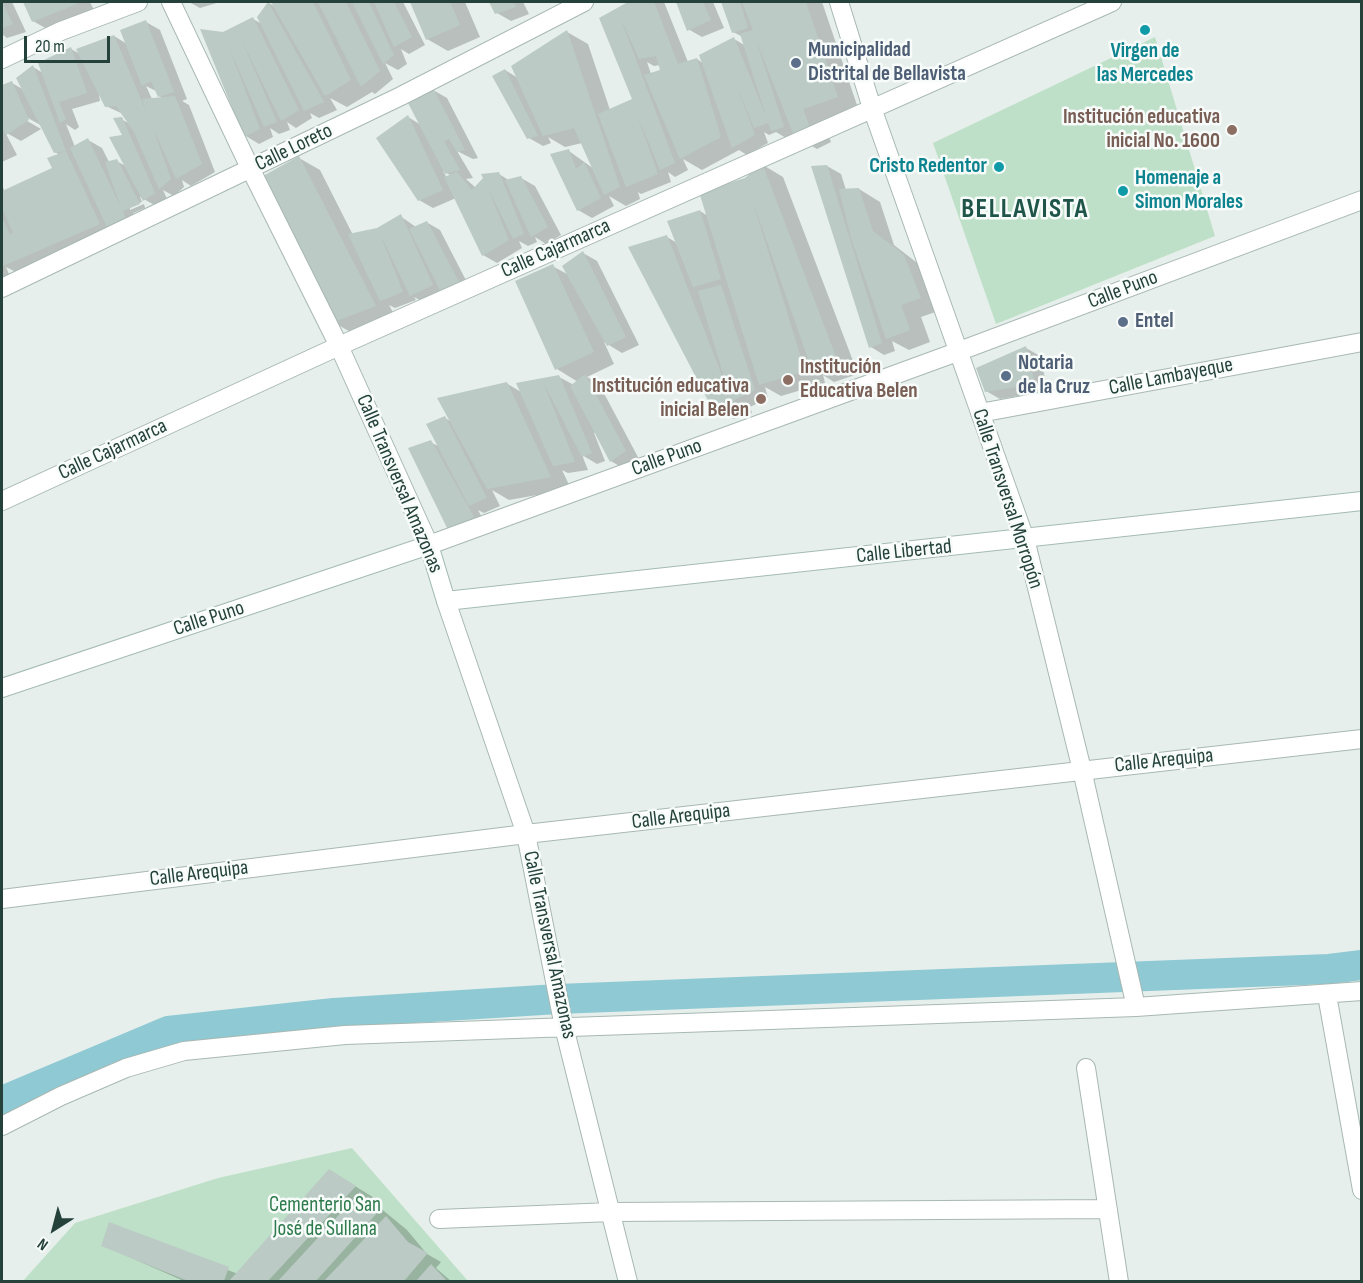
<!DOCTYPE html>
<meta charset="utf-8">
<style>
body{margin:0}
#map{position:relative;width:1363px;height:1283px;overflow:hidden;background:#e6efeb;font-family:"Sofia Sans Condensed",sans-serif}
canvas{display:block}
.frame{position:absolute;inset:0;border:3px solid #24423a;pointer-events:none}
.north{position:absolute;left:24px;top:1199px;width:60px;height:60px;-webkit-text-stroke:4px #f7fbf9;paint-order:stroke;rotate:216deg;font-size:16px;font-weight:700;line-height:24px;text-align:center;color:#24423a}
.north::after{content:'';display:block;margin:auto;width:21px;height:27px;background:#24423a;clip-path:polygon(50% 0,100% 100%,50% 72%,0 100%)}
.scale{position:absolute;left:24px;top:36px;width:86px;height:27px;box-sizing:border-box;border:3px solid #24423a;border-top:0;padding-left:8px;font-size:18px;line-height:21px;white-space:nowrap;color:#24423a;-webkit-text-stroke:4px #f7fbf9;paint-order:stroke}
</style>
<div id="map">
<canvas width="1363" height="1283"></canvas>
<div class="frame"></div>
<div class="north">N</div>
<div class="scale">20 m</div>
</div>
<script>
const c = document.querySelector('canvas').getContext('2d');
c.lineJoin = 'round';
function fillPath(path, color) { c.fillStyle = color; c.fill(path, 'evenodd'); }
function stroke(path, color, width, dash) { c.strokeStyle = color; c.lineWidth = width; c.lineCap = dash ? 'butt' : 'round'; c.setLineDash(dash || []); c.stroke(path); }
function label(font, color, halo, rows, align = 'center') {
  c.font = font + ' "Sofia Sans Condensed",sans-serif'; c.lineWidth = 5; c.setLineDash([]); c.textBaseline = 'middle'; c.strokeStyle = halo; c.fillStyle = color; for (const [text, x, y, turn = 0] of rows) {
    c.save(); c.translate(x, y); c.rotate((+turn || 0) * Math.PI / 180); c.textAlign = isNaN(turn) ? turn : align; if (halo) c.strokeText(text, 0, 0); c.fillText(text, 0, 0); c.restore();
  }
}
fillPath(new Path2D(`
 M1155 37 1215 236 996 324 933 143Z
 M352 1148 468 1281 22 1282 75 1223 218 1178Z`), '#bfe0c8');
fillPath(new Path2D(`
 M2 2H12L26 32 7 38 2 34Z
 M24 2H90L97 16 54 33 33 21Z
 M189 2H220L200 8Z
 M273 2H403L425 45 409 54 401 49 407 64 398 70 385 63 393 79 375 94 372 92 347 107 330 98 337 110 319 118 310 113 312 118 296 128 287 122 290 130 279 134 270 128 273 137 259 144 246 136 223 33 253 19 262 24 259 17 269 3 277 8Z
 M411 2H465L480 37 448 51 427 39Z
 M491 2H523L529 14 511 21 497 13Z
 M633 2H664L688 62 697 59 704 64 734 39 746 46 743 37 733 32 723 2H822L858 108 823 121 831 142 817 149 796 137 786 138 776 132 769 135 764 132 768 143 747 155 739 150 702 170 683 159 688 170 675 177 668 172 671 182 641 194 638 192 640 199 626 206 609 196 614 206 592 218 578 210 569 151 594 169 582 143 565 147 548 137 551 143 543 146 529 138 505 70 518 78 567 32 588 44 610 110 634 100 601 19ZM647 62 654 66 660 65 662 71 651 74Z
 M677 2H713L724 28 702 37 688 29Z
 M146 22 160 30 187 99 182 101 189 105 215 172 191 186 182 180 184 187 174 196 163 190 168 201 158 207 140 197 142 202 130 206V210L144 204 145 208 133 213 139 227 18 273 6 267 11 279 2 283V185L5 192 54 168 60 155 55 152 42 126 23 115 22 118 41 129 21 141 5 132 17 155 2 162V87L12 83 24 90 33 67 43 73 71 49 80 54 114 36 127 44ZM146 86 158 92 161 98 152 99ZM98 89 106 106 123 114 130 124 121 119 126 166 116 161 109 162 102 148 88 140 75 147 66 124 75 130 79 127 72 109 100 101Z
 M433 90 447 98 478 158 473 159 457 151 473 178 466 179 476 188 499 174 510 181 521 178 535 186 561 235 546 244 535 237 537 242 528 246 519 241 522 248 497 263 483 255 456 198 433 208 419 200 408 117 421 125ZM443 171 452 176 447 178Z
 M299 158 320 170 353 235 377 229 400 216 416 227 426 222 440 230 471 290 425 303 414 297 416 300 395 308 389 305 396 318 354 334 333 322Z
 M763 165 783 177 858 374 834 382 823 375 825 383 781 396 765 387 768 398 750 407 752 413 734 419 713 407 667 237 677 243 700 211 708 216Z
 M827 166 841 174 846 190 859 189 880 202 894 245 925 269 941 310 921 317 930 342 909 350 892 341 895 351 884 355 871 347Z
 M583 253 597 261 639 345 622 353 604 342 614 364 587 377 599 384 639 459 624 469 611 461 596 432 594 433 605 461 597 464 582 455 588 470 568 473 562 470 571 489 509 500 492 490 500 506 484 513 478 510 486 525 464 539 430 442 440 447 445 418 452 422 506 383 521 392 518 385 559 377 574 385 578 382 557 369 552 266 569 275Z
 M1026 348 1040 356 1048 391 1000 399 986 391Z
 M350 1183 376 1199 373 1202 407 1230 427 1254 441 1262 436 1268 452 1282H186L102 1245 110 1224 238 1274Z`), '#0003');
stroke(new Path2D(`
 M2 1104 9 1098 168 1031 334 1013 558 999 1329 969 1362 965`), '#8ec9d4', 30);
fillPath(new Path2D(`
 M2 2 13 24 2 28Z
 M23 2H76L77 4 32 22Z
 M268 2 324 102 304 111 257 17Z
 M271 2H313L351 80 325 96Z
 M318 2H346L380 71 361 87Z
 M352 2H369L394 55 383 64Z
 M374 2H394L412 37 394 47Z
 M410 2H450L460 25 426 40Z
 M489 2H514L516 7 495 14Z
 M628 2H654L678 64 697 58 721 137 680 159 644 75 660 70 656 56 639 59 620 17 675 163 660 170 636 112 658 174 626 187 598 114 632 99 599 18Z
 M676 2H703L711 20 687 31Z
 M721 2H740L748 28 732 33Z
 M742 2H806L838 97 803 109 811 130 795 138 756 40 784 127 771 131 768 123 754 128 733 77 755 135 732 148 699 55 734 37 767 119 740 34 753 30Z
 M253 17 299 110 281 121 241 39 277 122 264 127 228 45 260 129 244 137 200 29 223 32Z
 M146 20 174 92 158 97 151 81 142 86 120 30Z
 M567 30 620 187 604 195 574 128 543 136 511 66Z
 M114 35 147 114 142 99 175 96 202 164 176 179 153 128 171 179 159 189 134 132 116 106 105 107 76 49Z
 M71 47 87 93 59 102 66 119 60 123 38 63Z
 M33 65 66 151 54 153 16 78Z
 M505 69 538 136 527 139 492 76Z
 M12 81 29 120 6 135 2 127V85Z
 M433 88 465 150 457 152 449 139 444 141 460 170 445 174 408 103Z
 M408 115 443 190 418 201 376 138Z
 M122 117 155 193 143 201 109 137 122 135 113 118Z
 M88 138 121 208 105 162 117 159 140 204 123 211 126 219 107 227 70 148Z
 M569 149 576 169 584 162 601 198 577 211 550 154Z
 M66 151 100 224 3 266 2 218 10 234 13 233 2 208V191L52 168 47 158Z
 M299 156 376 306 331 323 263 176Z
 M762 163 838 362 812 370 752 199 805 371 759 385 699 192 745 178Z
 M827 165 882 343 869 348 811 166Z
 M457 172 472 190 483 178 481 174 499 172 524 234 513 239 487 186 509 240 482 256 444 177Z
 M521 176 548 227 531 237 505 180Z
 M859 188 873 231 904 255 921 298 901 305 910 330 886 339 851 238 839 189Z
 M700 210 721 279 693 287 667 221Z
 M401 214 433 285 410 296 380 234 403 292 380 301 348 234 377 228Z
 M427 221 459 282 440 290 409 229Z
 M667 235 730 396 698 291 721 285 755 390 732 401 712 408 628 247Z
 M583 251 626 337 607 346 562 266Z
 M553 264 594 352 555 370 515 281Z
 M1026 346 1035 384 985 392 976 368Z
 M585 374 626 451 610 462 570 386Z
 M559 375 592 453 582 457 543 382 575 462 553 466 516 383Z
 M507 382 551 477 487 489 437 398Z
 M445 416 487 498 469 506 426 424Z
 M431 440 474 517 449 532 408 448Z
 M329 1169 356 1186 268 1281H229Z
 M360 1192 378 1212 316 1281H278Z
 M386 1216 408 1242 428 1253 404 1281H324Z
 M109 1222 229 1267 224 1281H188L101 1246Z
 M431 1264 447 1281H416Z`), '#bbcac4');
const minor = new Path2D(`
 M171 2 251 170 339 346 429 545 957 352 1362 200
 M839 2 872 108 1025 539 1082 770 1136 1007
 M2 59 61 31 138 2
 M2 288 401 96 584 2
 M980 413 1362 342
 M2 501 339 346 1112 2
 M446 601 526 834 564 1027 628 1282
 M2 899 526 834 1362 739
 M1327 995 1362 1190
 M1086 1068 1119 1282
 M2 1126 61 1096 126 1068 184 1051 345 1035 1136 1007 1362 991
 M439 1219 611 1212 1108 1209`);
const secondary = new Path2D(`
 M2 688 429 545 446 601 1362 501`);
stroke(minor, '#a8b8b2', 20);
stroke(secondary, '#a4bbb3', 20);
stroke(minor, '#fff', 18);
stroke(secondary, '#fff', 18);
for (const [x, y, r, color] of [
 [1145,30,6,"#0f9aa8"],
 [796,63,6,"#5c6f8a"],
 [1232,130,6,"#8d6e63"],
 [999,167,6,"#0f9aa8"],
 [1123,191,6,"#0f9aa8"],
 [1123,322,6,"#5c6f8a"],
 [1006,376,6,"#5c6f8a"],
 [788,380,6,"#8d6e63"],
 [761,399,6,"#8d6e63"]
]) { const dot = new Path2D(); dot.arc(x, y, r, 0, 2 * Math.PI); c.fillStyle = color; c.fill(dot); stroke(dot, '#f7fbf9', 2); }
label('bold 21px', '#4e5e75', '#f7fbf9', [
 ["Municipalidad",808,51],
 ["Distrital de Bellavista",808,75],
 ["Entel",1135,322],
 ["Notaria",1018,364],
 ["de la Cruz",1018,388]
], 'left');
label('bold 21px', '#0d838f', '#f7fbf9', [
 ["Virgen de",1145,52],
 ["las Mercedes",1145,76],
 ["Cristo Redentor",987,167,"right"],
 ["Homenaje a",1135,179,"left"],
 ["Simon Morales",1135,203,"left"]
]);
label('bold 21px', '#785e54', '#f7fbf9', [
 ["Institución educativa",1220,118],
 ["inicial No. 1600",1220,142],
 ["Institución",800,368,"left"],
 ["Educativa Belen",800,392,"left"],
 ["Institución educativa",749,387],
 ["inicial Belen",749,411]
], 'right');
label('21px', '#24423a', '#f7fbf9', [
 ["Calle Loreto",294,148,-26],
 ["Calle Cajarmarca",556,249,-24],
 ["Calle Puno",1123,290,-21],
 ["Calle Lambayeque",1171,377,-11],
 ["Calle Cajarmarca",113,450,-25],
 ["Calle Puno",667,458,-20],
 ["Calle Transversal Amazonas",399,484,67],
 ["Calle Transversal Morropón",1007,499,72],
 ["Calle Libertad",904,552,-6],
 ["Calle Puno",209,619,-18],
 ["Calle Arequipa",1164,761,-6],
 ["Calle Arequipa",681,817,-7],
 ["Calle Arequipa",199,874,-7],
 ["Calle Transversal Amazonas",549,945,78]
]);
label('21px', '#2d7a4b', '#f7fbf9', [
 ["Cementerio San",325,1206],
 ["José de Sullana",325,1230]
]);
c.letterSpacing = '1.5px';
label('bold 27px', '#1f5548', '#f7fbf9', [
 ["BELLAVISTA",1025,210]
]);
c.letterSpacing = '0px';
</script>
